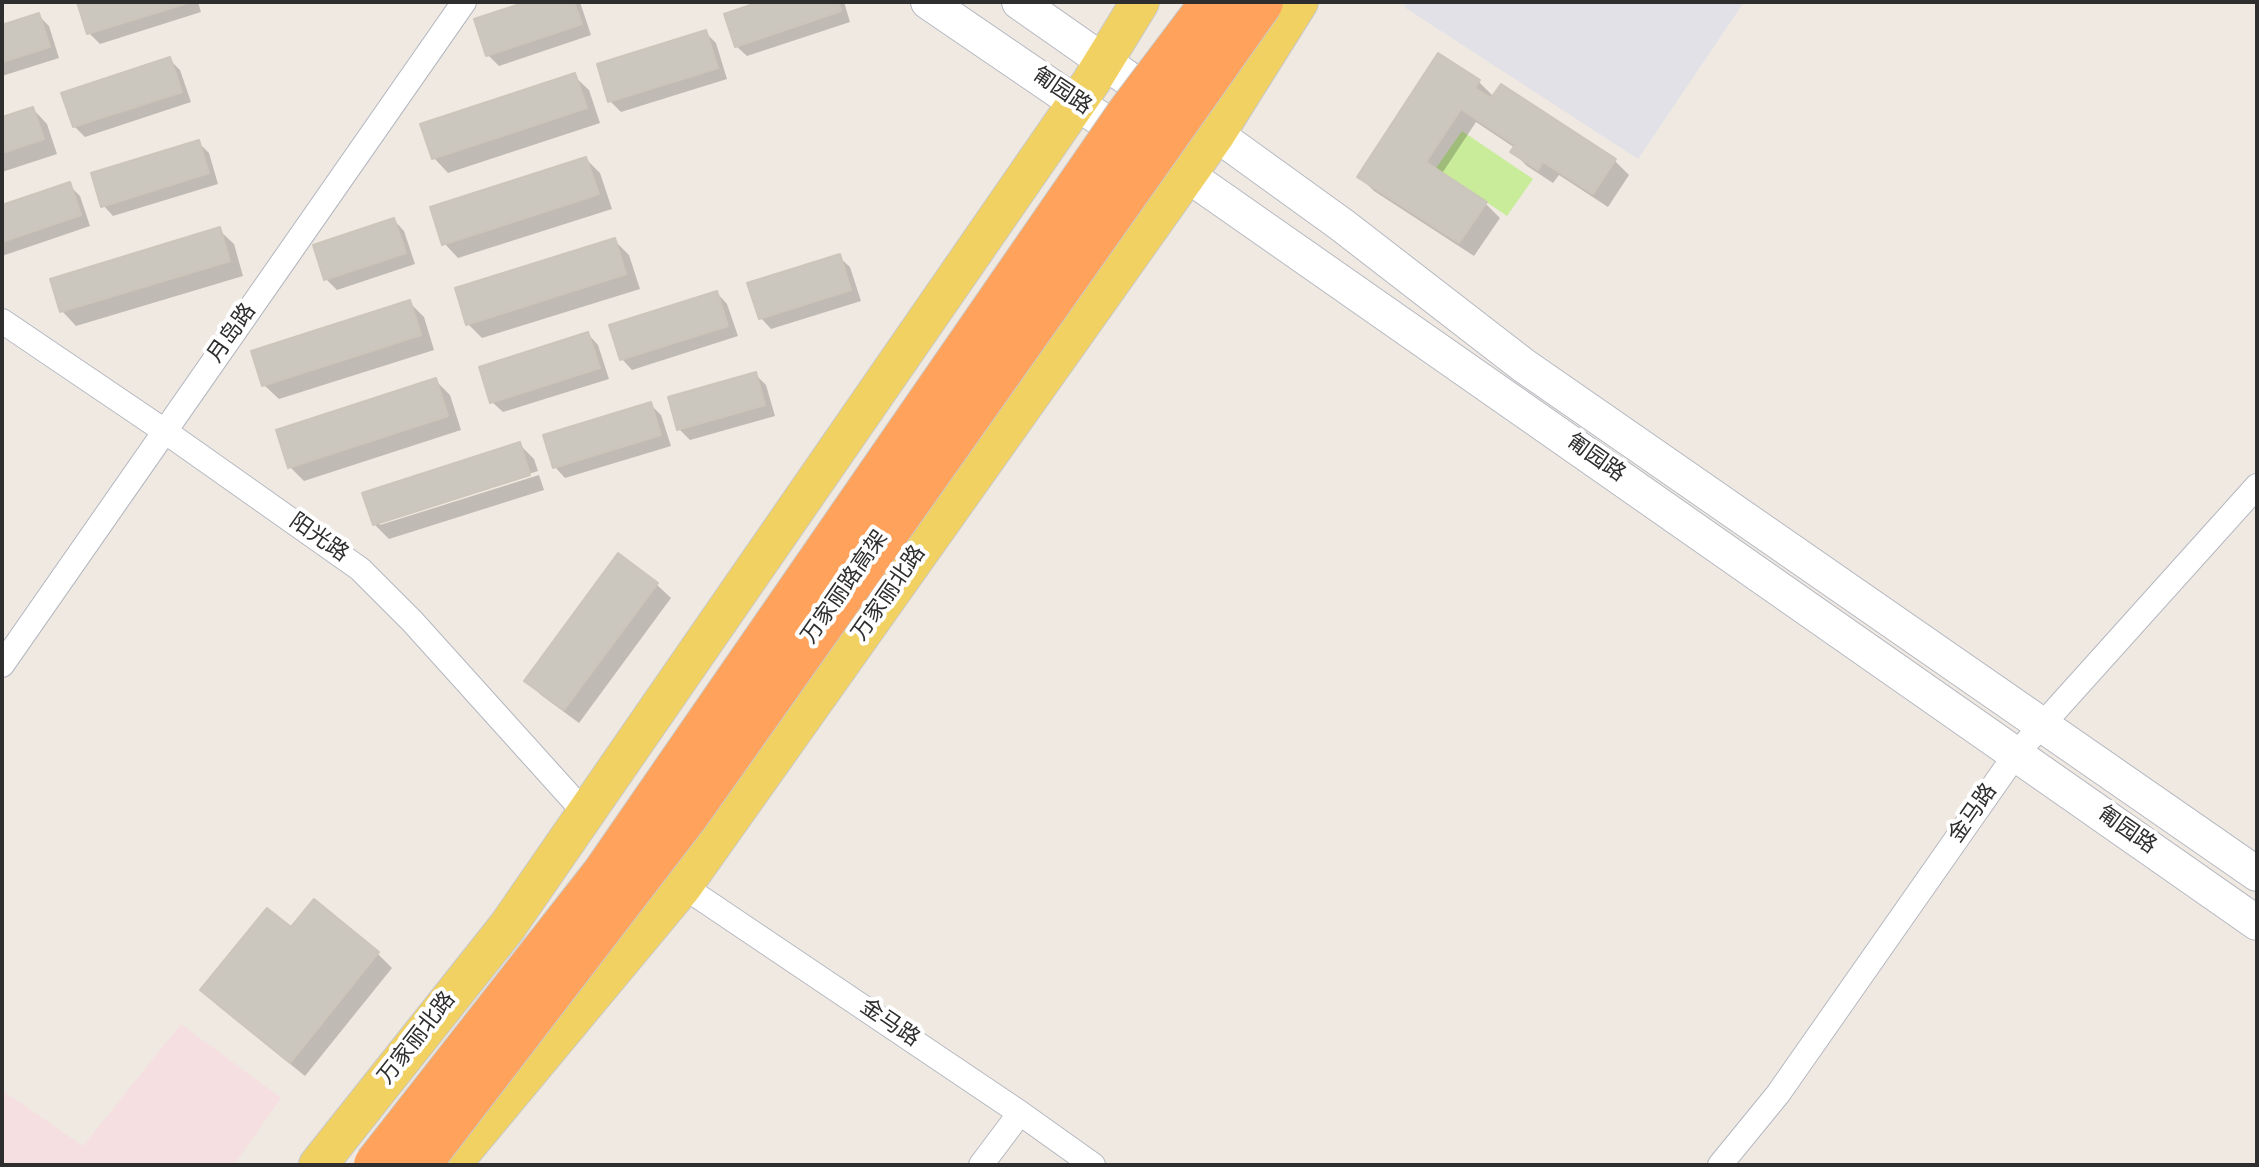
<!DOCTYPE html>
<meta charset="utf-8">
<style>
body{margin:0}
#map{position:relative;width:2259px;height:1167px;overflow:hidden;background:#efe9e1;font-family:"Source Sans 3",sans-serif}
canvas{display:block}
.frame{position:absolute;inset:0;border:4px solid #2e2e2e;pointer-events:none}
</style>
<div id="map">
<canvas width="2259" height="1167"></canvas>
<div class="frame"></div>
</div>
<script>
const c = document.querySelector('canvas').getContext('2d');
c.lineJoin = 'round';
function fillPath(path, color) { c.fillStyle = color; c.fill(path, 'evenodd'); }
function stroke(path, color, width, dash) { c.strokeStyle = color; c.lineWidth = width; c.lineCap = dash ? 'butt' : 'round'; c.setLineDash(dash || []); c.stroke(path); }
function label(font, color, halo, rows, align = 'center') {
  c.font = font + ' "Source Sans 3","Noto Sans SC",sans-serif'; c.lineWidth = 8; c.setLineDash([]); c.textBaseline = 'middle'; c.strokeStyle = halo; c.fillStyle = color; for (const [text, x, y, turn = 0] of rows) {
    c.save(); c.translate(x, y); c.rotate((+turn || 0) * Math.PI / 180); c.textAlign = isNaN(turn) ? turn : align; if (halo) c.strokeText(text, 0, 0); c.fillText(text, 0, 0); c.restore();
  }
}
fillPath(new Path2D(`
 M1408 2H1744L1638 159 1404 7Z`), '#e3e1e8');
fillPath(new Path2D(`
 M181 1024 281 1098 234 1165H2V1090L83 1146Z`), '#f5dfe0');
fillPath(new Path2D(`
 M1462 131 1533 179 1507 216 1436 168Z`), '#c9ec9a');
fillPath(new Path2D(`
 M79 2H198L201 12 100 44 89 33Z
 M532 2H580L591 35 499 66 488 55Z
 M765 2H844L850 22 747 56 736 46Z
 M38 15 49 26 59 58 2 76V27Z
 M706 33 716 43 727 79 621 112 610 101Z
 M169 59 180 70 191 102 85 137 74 126Z
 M574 76 589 90 600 123 448 173 434 158Z
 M1479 82 1494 97 1615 161 1629 175 1608 207 1559 175 1553 183 1527 166 1512 151 1515 148 1476 122 1441 175 1485 203 1500 218 1474 256 1374 191 1359 176Z
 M33 109 47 124 57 154 2 172V119Z
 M198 142 209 153 218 184 113 216 103 205Z
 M586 159 600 173 612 209 458 258 444 243Z
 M69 185 80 196 90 226 2 256V207Z
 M394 220 404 231 415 264 337 290 326 279Z
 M219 230 234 244 243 276 76 326 62 311Z
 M614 240 629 255 640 289 482 338 468 324Z
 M839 257 850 267 861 301 771 329 761 318Z
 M717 293 727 304 738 336 632 370 622 359Z
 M409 302 424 317 434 350 279 399 264 385Z
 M588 334 598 345 609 379 503 412 492 402Z
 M755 374 766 385 775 416 690 440 679 429Z
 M435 380 450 395 461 430 304 481 290 467Z
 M651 405 661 415 671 446 565 478 555 467Z
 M519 444 534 459 538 471 380 521V525L539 475 544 490 389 539 374 524 365 494Z
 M656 584 671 598 579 723 541 695 526 680Z
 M314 902 378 954 392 968 305 1076 217 1005 202 990 291 930Z`), '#0003');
const building = new Path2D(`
 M77 2H191L87 34Z
 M526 2H574L582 24 486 56 474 19Z
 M759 2H838L841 11 735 47 724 14Z
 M39 13 50 47 2 62V25Z
 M706 30 718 68 608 102 597 64Z
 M1438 53 1480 80 1475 88 1491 98 1501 84 1616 159 1593 194 1543 162 1538 170 1510 152 1515 145 1461 109 1426 162 1487 202 1459 243 1357 177Z
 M170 57 182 92 73 127 61 93Z
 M575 73 587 108 432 159 420 124Z
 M33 107 44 139 2 153V117Z
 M199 140 209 173 101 207 91 173Z
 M586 157 599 194 442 245 430 207Z
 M70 182 81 215 2 242V205Z
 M394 218 406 253 324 280 313 245Z
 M220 227 230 261 60 312 50 279Z
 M615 238 626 274 466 325 455 288Z
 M840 254 851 290 759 319 747 283Z
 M717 291 728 326 620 360 609 325Z
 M410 300 421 335 262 386 251 351Z
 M588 332 600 368 490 403 479 367Z
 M756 372 765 405 677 430 668 397Z
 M436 378 448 416 288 468 276 430Z
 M651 402 661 435 553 468 543 435Z
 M520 442 530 475 373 525 362 493Z
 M618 553 658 583 564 710 524 681Z
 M314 899 379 952 290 1063 200 990 267 908 291 927Z`);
fillPath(building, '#cbc7bf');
stroke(building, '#cbc5ba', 2);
const street = new Path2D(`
 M2 321 166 432 360 569 412 621 586 814
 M2 665 464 2
 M683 886 1020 1113 1093 1165
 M981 1165 1020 1113
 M1720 1165 1778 1094 2016 754 2257 486`);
const secondary = new Path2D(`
 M928 2 1076 103 1186 174 2257 923
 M1019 2 1126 77 1216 134 1342 225 1523 365 2257 874`);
const primary = new Path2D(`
 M318 1165 507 927 1091 82 1140 2
 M451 1165 683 886 1216 134 1299 2`);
stroke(street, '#b4b7c1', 26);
stroke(secondary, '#b4b7c1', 36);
stroke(primary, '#c9c9c9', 40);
stroke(street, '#fff', 24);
stroke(secondary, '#fff', 34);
stroke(primary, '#f2d163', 38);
const highwayBridge = new Path2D(`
 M376 1165 604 874 1130 112 1213 2
 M418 1165 688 813 1261 2`);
stroke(highwayBridge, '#c9c9c9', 46, []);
stroke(highwayBridge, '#ffa35c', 44);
label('22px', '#2e2e2e', '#fff', [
 ["匍园路",1061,92,34],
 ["月岛路",233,334,-55],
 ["匍园路",1595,459,35],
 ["阳光路",318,539,35],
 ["万家丽路高架",846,588,-55],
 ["万家丽北路",890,594,-55],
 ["金马路",1974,814,-55],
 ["匍园路",2126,831,35],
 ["金马路",889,1024,34],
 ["万家丽北路",418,1039,-52]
]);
</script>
